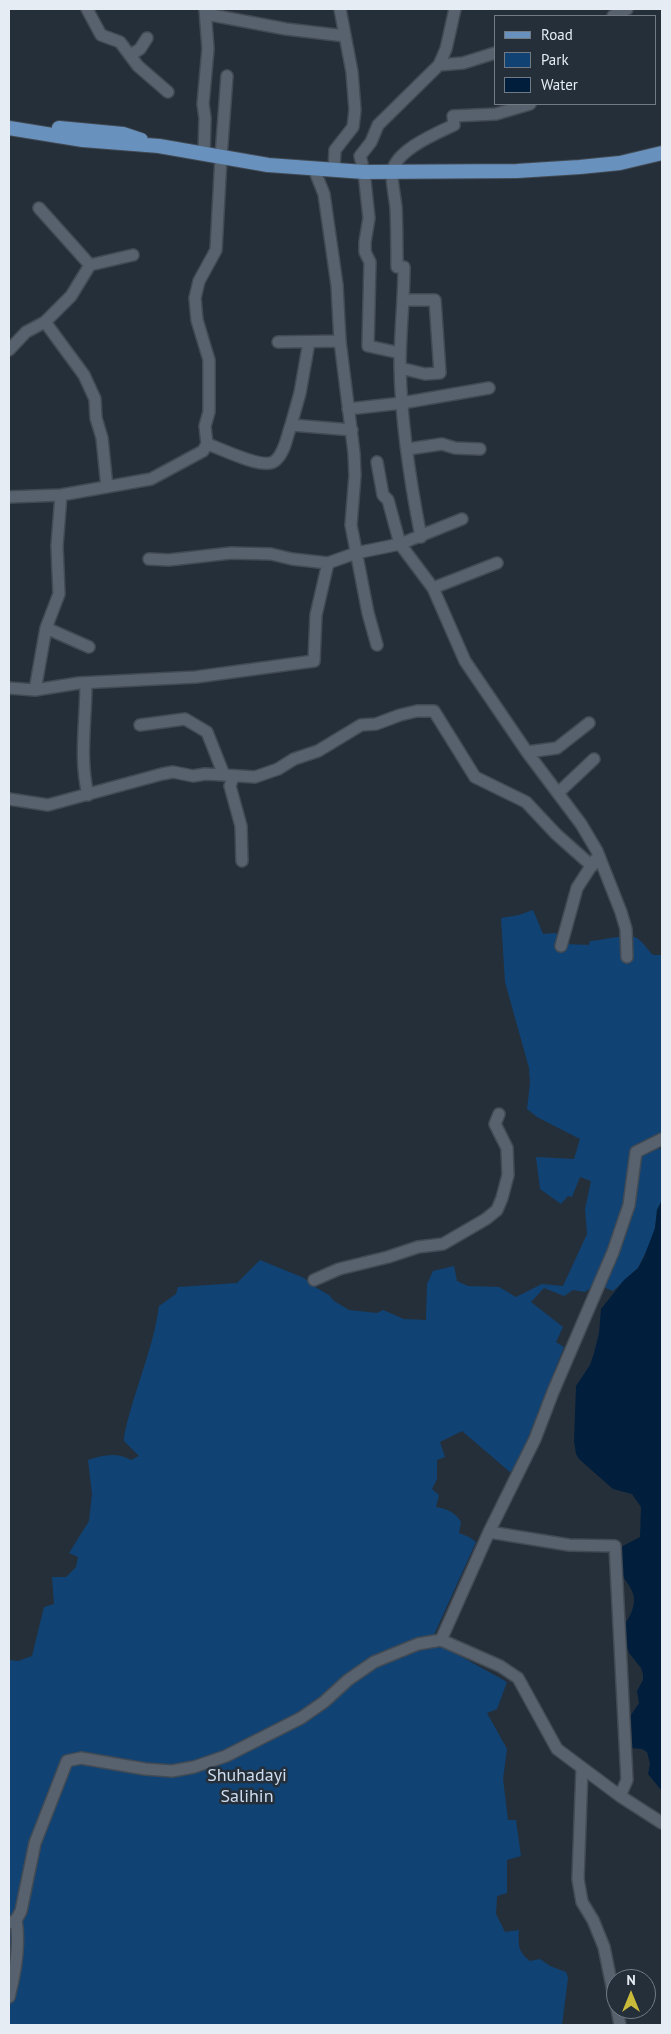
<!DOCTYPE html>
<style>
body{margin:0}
#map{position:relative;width:671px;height:2034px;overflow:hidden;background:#252f3a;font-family:"PT Sans",sans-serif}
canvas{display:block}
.frame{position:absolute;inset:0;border:10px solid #e5ecf3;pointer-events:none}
.legend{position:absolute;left:494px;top:15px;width:162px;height:90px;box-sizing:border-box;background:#252f3a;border:1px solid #727b84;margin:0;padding:6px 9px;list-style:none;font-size:15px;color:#e5ecf3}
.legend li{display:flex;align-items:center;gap:10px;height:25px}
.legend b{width:25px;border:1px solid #727b84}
.north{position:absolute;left:606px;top:1969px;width:50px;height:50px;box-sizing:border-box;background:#252f3a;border:1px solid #727b84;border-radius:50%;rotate:0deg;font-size:14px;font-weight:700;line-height:20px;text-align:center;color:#e5ecf3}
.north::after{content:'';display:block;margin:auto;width:18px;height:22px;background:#caba3a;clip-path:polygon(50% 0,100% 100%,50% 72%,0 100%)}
</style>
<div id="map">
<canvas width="671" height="2034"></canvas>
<div class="frame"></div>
<ul class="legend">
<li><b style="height:6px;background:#6891be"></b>Road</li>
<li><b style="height:14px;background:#104374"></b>Park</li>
<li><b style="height:14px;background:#011f3d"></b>Water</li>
</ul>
<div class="north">N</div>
</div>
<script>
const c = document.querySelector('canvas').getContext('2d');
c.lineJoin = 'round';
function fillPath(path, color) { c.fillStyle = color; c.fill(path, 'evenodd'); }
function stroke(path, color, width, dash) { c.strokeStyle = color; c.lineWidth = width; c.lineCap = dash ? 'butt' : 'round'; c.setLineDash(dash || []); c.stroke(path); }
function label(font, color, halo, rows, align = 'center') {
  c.font = font + ' "PT Sans",sans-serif'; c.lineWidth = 5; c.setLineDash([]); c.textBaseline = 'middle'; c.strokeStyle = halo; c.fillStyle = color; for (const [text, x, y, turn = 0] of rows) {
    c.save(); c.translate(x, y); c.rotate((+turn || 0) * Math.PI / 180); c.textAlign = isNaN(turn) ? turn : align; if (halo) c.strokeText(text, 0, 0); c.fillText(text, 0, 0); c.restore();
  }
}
fillPath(new Path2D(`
 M533 910 543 934 556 933 566 944 589 945 590 941C602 941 626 933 637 938 642 941 648 950 653 955H662V1133L644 1143 646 1152 662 1148V1200L657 1210 655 1228 651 1241 638 1268 613 1291 596 1284 585 1292 573 1290 564 1296 544 1288 531 1302 563 1327 556 1342 564 1347 516 1468 510 1472 462 1431 440 1442 445 1457 437 1460V1479L432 1489 439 1495 436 1507C447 1509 455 1512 461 1522L459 1533 469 1537 476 1542 433 1637 451 1651 507 1682 497 1709 487 1713 507 1749 503 1779 508 1820H516L521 1856 507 1860V1893L497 1896 496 1914 505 1932 519 1930C518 1945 518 1952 530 1961L540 1959 550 1966 566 1972 568 1978 562 2025H9V1660L18 1661 32 1656 44 1607 54 1604 52 1577H66L76 1567 78 1557 69 1553 89 1521 92 1494 88 1460C103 1455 117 1452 131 1460L139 1456 124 1441V1437C133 1392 153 1351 159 1306L176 1294 178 1287 237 1283 260 1260 304 1278 315 1287 329 1295 334 1301 349 1310 377 1313 383 1310 404 1319 426 1320 427 1284 433 1271 454 1266 457 1281 468 1286 499 1287 516 1297 542 1284 563 1286 587 1234 585 1209 591 1181 580 1177 572 1197 568 1196 561 1204 540 1189 536 1157 574 1159 580 1139 537 1117 527 1109 530 1083 529 1068 505 982 501 918 519 915Z`), '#104374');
fillPath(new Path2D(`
 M662 1200V1791L648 1774 650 1764 647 1752 642 1749 629 1748V1718L639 1703 637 1691 643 1680V1674L641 1668 629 1653 621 1630C627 1620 634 1612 634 1600 634 1581 611 1577 621 1547L640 1537 641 1507 632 1494 613 1489 579 1459 576 1454 574 1441 576 1386 590 1365 594 1353 599 1333 601 1309 624 1280 638 1268 644 1257 655 1228 657 1210Z`), '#011f3d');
const minor = new Path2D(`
 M87 9 101 35 120 42 138 66 168 92
 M206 14 286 29 345 36
 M613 16 627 9
 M130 55 140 49 147 38
 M439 65 463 63 495 53
 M204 153 205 118 203 104 208 49 205 9
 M314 169 324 194 337 285 340 341 354 453 355 475 351 525 368 613 377 645
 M334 170 335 150 353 127 355 110 352 72 340 9
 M39 208 90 265
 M45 322 71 296 90 265 133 255
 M278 342 340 341
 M9 350 26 332 45 322 84 375 95 399 96 418 102 438 107 487
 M400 353 368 346 370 262 365 252V242L369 218 364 172 360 156 371 142 378 125 439 65 446 49 455 9
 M400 368 425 374 440 373 435 300H404
 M348 409 402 403 489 388
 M291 425 300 393 309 342
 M207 444C221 448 265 472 276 460 285 452 287 436 291 425L352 430
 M408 449 442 444 455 448 480 449
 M377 462 383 495 388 500 400 544 433 588 465 661 527 752 581 824 597 851 621 912 626 929 627 957
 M9 497 61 495 151 479 203 451 207 444 205 426 209 412V360L197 320 195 298 199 281 216 250 221 157 227 76
 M421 537C410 481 401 422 400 366 400 333 404 300 404 267H397C397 247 397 228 396 208 395 197 392 185 392 174 393 151 437 133 454 125L453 116 496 114 530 104
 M149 559 169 560 231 553 271 554 292 559 328 563 356 553 400 544 462 519
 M433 588 497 563
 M46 628 89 647
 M86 683C86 721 79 757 88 795
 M9 688 35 690 79 683 196 677 314 661 316 615 328 563
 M35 690 46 628 59 594 57 546 61 495
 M140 725 185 719 207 732 224 775 255 777 278 769 294 759 318 751 361 725 376 724 400 715 417 711H434L475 777 526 802 556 834 592 866
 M527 752 557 748 589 723
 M233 777 230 786 241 826 242 861
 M558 793 594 759
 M9 799 48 805 162 774 173 772 193 776 205 774 224 775
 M561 946 577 888 595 860
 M314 1280 339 1269 388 1257 418 1247 443 1244 486 1219 497 1210 502 1198 508 1175 507 1148 495 1124 499 1114
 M489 1532 569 1545 615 1546 627 1780 620 1796
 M441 1640 489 1532 535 1439 553 1392 613 1252 629 1205 636 1152 662 1139
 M582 1768 578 1879 582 1902 593 1920 604 1947 616 2006
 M9 1923 16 1920 21 1911 35 1843 67 1761 81 1758 145 1769 172 1771 194 1767 226 1756 301 1718 324 1702 348 1680 374 1662 418 1644 441 1640 500 1666 518 1678 557 1749 620 1796 662 1823
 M9 1997C15 1974 20 1944 16 1920
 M617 2009 620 2025`);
const major = new Path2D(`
 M9 128 83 140 159 146 268 165 364 172 517 171 580 167 620 163 662 153
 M59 128 123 134 141 140`);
stroke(minor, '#424a53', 14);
stroke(major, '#424a53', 16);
stroke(minor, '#57626e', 11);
stroke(major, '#6891be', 14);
label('18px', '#cfddef', '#252f3a', [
 ["Shuhadayi",247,1776],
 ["Salihin",247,1797]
]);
</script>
